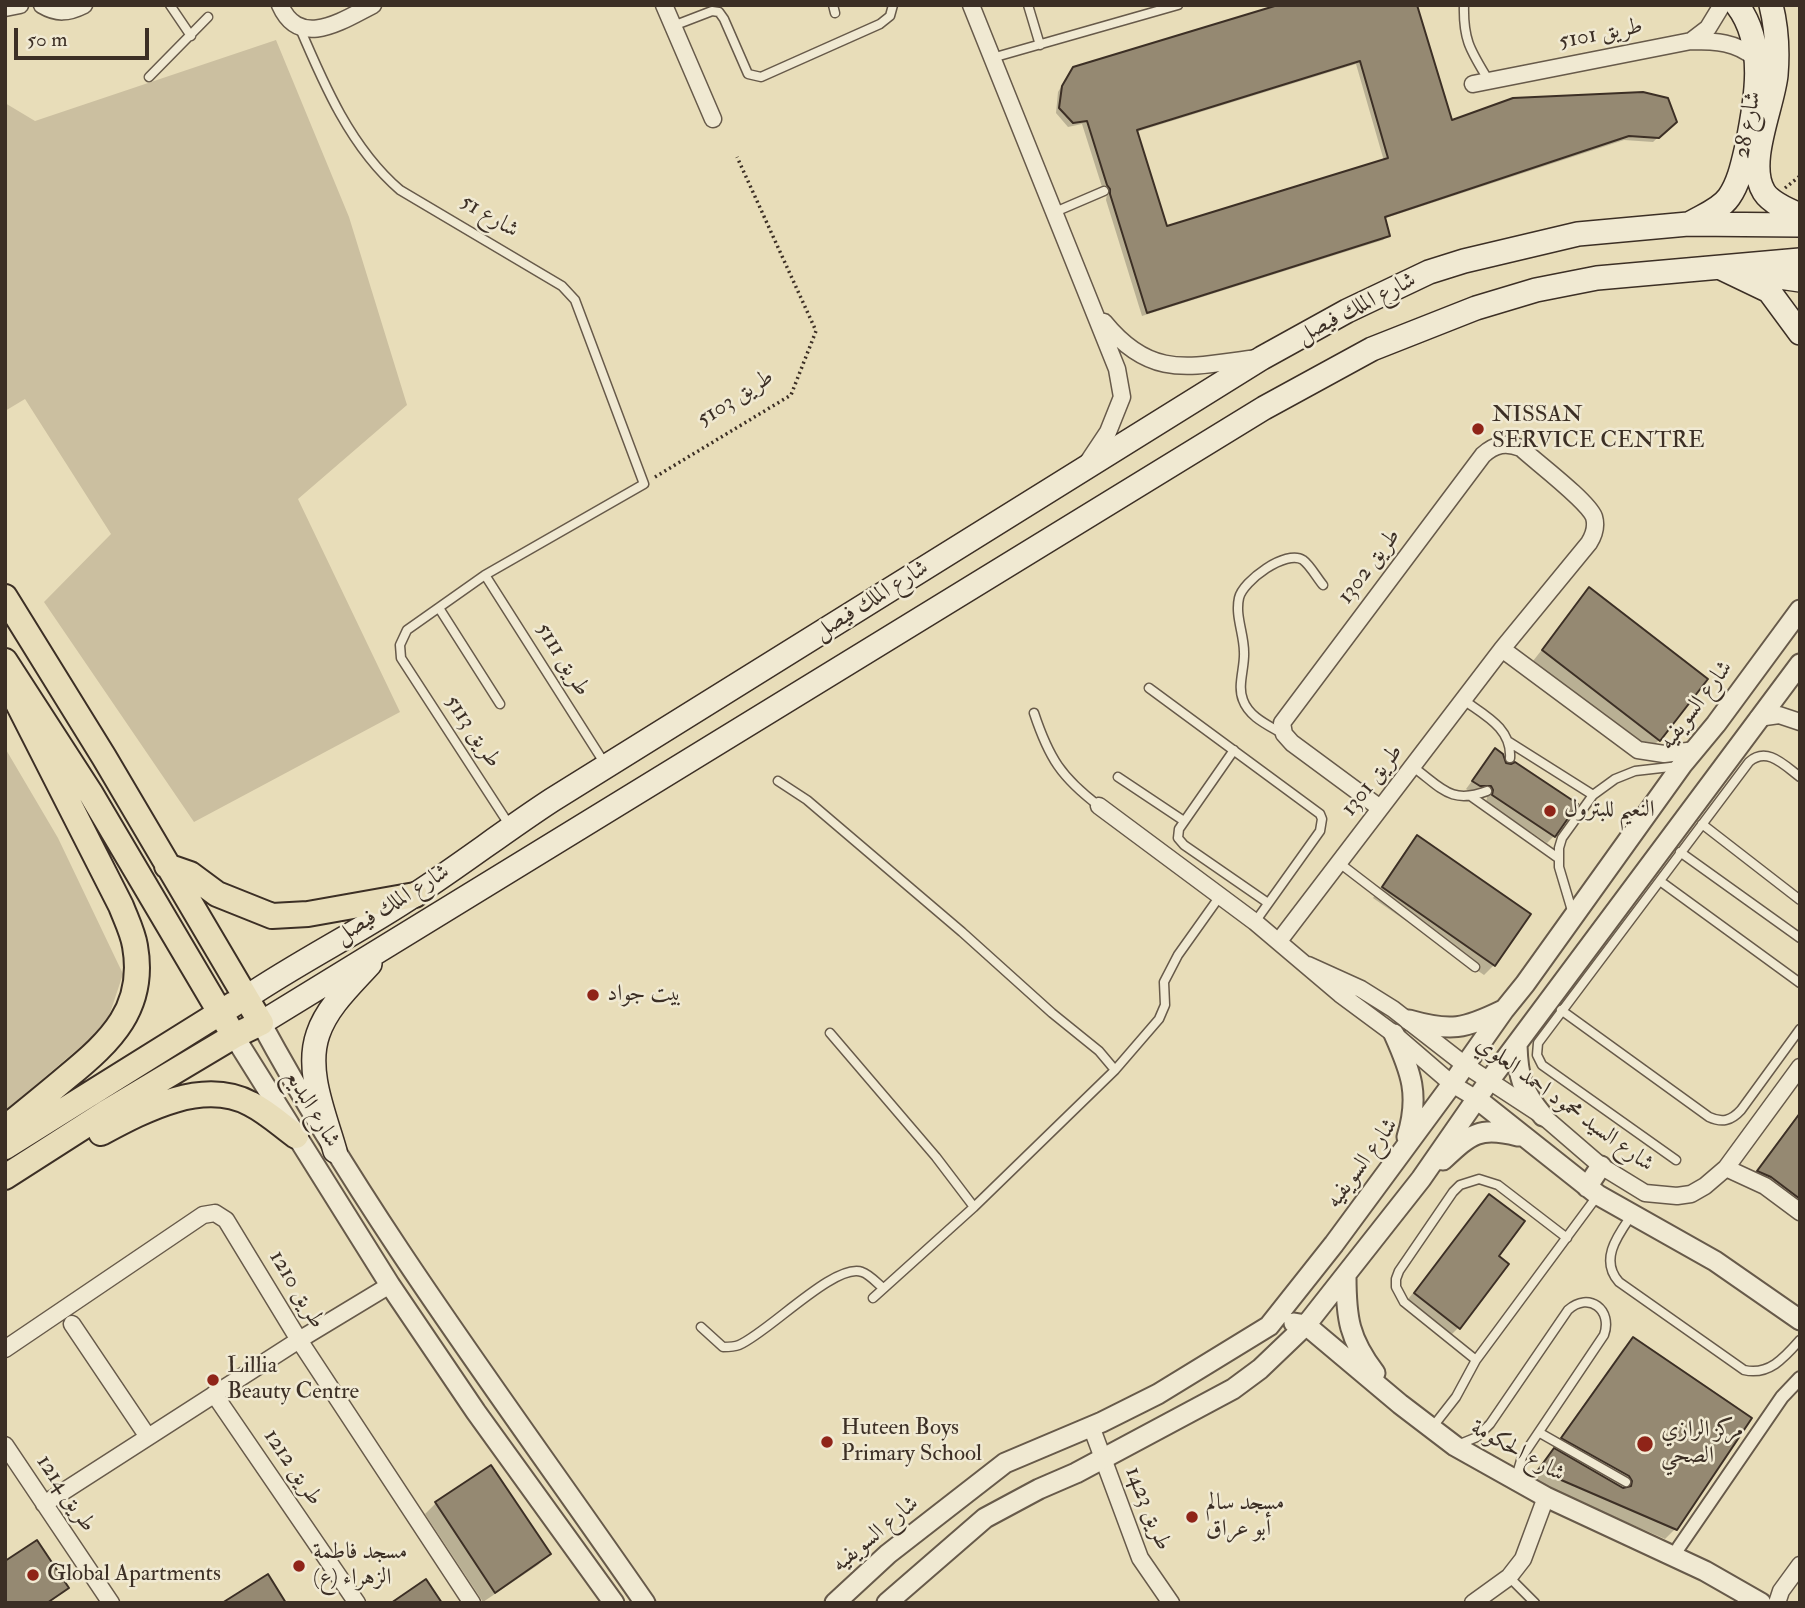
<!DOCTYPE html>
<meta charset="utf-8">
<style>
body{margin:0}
#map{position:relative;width:1805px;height:1608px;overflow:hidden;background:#e8ddb9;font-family:"IM FELL Double Pica",serif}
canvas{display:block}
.frame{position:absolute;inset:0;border:7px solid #3c2f25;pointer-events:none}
.scale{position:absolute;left:14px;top:28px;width:135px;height:32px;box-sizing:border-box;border:4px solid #3c2f25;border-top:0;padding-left:9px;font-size:21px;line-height:24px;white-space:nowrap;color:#3c2f25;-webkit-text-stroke:5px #f0e9d2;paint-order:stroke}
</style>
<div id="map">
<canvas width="1805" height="1608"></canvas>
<div class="frame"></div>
<div class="scale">50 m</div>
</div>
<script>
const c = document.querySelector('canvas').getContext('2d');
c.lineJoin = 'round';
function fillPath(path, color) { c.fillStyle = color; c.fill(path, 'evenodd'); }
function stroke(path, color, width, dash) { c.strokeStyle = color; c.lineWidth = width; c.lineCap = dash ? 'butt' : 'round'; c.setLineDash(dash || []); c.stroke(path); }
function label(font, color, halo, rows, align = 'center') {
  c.font = font + ' "IM FELL Double Pica",Amiri,serif'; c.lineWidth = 5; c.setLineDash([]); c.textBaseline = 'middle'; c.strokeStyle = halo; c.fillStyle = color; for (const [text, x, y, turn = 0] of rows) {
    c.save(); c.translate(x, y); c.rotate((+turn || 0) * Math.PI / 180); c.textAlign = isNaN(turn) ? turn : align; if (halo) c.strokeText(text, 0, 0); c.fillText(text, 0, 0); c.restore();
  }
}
fillPath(new Path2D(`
 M276 40 349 217 407 405 298 499 400 712 194 822 44 602 111 534 25 399 5 411V103L35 121Z
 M5 748 58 838 123 974 106 1025 5 1111Z`), '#cbbfa0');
fillPath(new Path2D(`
 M1284 5 1451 122H1675L1653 142 1624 140 1383 219 1388 236 1383 240 1142 316 1106 200 1107 194 1103 190 1082 124 1068 127 1056 113 1058 92 1069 74ZM1356 64 1384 161 1166 229 1136 132Z
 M1589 590 1659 740 1649 750 1533 661Z
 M1495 750 1554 836 1547 843 1486 802 1487 798 1484 792 1472 793 1466 789Z
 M1418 838 1494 965 1484 975 1373 898 1408 847Z
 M1800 1112V1220L1797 1213 1748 1181Z
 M1490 1196 1496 1256 1459 1327 1449 1337 1405 1303Z
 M1633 1340 1675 1529 1665 1539 1530 1480 1555 1449 1553 1448 1623 1349Z
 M490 1468 549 1554 538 1565 483 1602 425 1514 436 1503Z`), '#0003');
const building = new Path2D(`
 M1278 5H1417L1452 120 1513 98 1643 92 1668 98 1677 122 1659 138 1629 136 1385 217 1390 236 1147 313 1110 194V189L1107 185 1087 121 1073 123 1059 108 1062 86 1073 67ZM1360 61 1388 158 1167 226 1137 130Z
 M1589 587 1708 679 1660 741 1542 650Z
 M1495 748 1503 754 1506 763 1511 764 1515 762 1578 804 1555 837 1492 795 1493 790 1491 786H1480L1472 781Z
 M1417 835 1531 914 1495 966 1382 887Z
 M1800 1113V1199L1771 1177 1757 1171Z
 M1489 1194 1525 1221 1499 1256 1509 1264 1460 1329 1414 1293Z
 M1633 1337 1752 1418 1677 1530 1538 1470 1554 1448 1623 1488 1631 1486 1632 1481 1629 1476 1561 1438Z
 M491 1465 551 1554 495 1593 435 1502Z
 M37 1540 69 1588 47 1603H5V1561Z
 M268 1574 286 1603H222Z
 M426 1579 442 1603H391Z`);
fillPath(building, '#958972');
stroke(building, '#3c2f25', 2);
const service = new Path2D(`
 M170 5 191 36
 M833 5 835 13
 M1028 5 1040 45
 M1464 5C1463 41 1471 51 1489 81
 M299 26C324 85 351 148 400 190L562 286 575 300 644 484 485 575 407 630 400 645 401 658 510 826
 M673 26 712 11 719 12 724 19 748 74 761 77 880 24 890 16 893 5
 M992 58 1178 5
 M149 77 208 17
 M1055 212 1104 191
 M485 575 605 764
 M439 608 500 704
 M1149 688 1320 814 1322 819 1320 831 1255 922
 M1465 701C1486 716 1512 729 1510 758
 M1034 713C1049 758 1061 777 1099 806
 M1283 734C1268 725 1249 717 1243 700 1237 686 1245 667 1244 652 1244 634 1235 616 1239 598 1243 581 1286 549 1303 560 1310 565 1317 578 1323 585
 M1509 742 1593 795
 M1234 750 1179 829 1178 838 1184 845 1268 903
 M1413 767C1441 787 1450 805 1487 791
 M1118 777 1184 821
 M778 781 807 800 962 932 1052 1013 1099 1051 1115 1070 1159 1019 1165 1005 1164 982 1178 955 1220 896
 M1472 797 1558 858
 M1702 824 1800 900
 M1680 852 1800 938
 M1338 862 1475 967
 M1660 881 1800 983
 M1573 914 1559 867V848L1562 838 1593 795 1615 779 1635 771 1679 766
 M1561 1010 1709 1117C1722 1123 1731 1121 1741 1110L1800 1029
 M830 1033 936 1157 974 1207
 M1676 1160 1542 1065 1537 1055 1538 1043 1749 762C1767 746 1784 765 1800 777
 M1631 1216C1618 1235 1599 1260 1619 1282L1744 1370C1769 1376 1785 1357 1800 1340
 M873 1298 974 1207 1115 1070
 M701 1327 723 1347C728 1347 734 1347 739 1345 768 1333 835 1262 862 1272 869 1274 877 1283 883 1288
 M1476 1360 1404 1302 1396 1287V1279L1399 1271 1453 1192 1460 1185 1479 1179 1498 1185 1567 1238
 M1431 1429 1456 1397 1476 1360 1598 1195
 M1540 1433 1626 1482
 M1460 1444 1477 1437 1490 1424 1568 1310C1589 1291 1613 1310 1604 1335L1522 1457 1517 1474 1518 1479
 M1509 1577 1535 1603`);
const pedestrian = new Path2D(`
 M1674 1556 1679 1547 1782 1397 1800 1378`);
const minor = new Path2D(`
 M42 5C57 14 68 13 84 5
 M280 5C300 50 343 20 373 5
 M664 5 713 119
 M971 5 1117 369 1122 397 1108 432 1088 462
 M5 8 20 5
 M1691 41C1716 41 1736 42 1755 58
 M1473 84 1691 41 1708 28 1722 5
 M1104 322C1152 381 1191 366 1258 358
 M1502 649 1638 750 1664 754 1695 750
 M1758 718 1779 715 1800 722
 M1099 806 1255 922 1340 994 1394 1034 1452 1084 1477 1099
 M1279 941 1502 649 1589 543C1594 535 1597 527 1594 517 1588 501 1536 462 1521 448 1506 442 1495 444 1483 455L1282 723 1284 734 1292 743 1380 808
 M1308 965 1361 989 1393 1009 1465 1065 1543 1116 1601 1166 1645 1193 1677 1196 1691 1194 1705 1186 1726 1168 1800 1067
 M1726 1168 1765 1186 1800 1212
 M72 1324 148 1437
 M5 1349 203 1215 215 1213 226 1220 299 1340 472 1603
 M214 1394 357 1603
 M1091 1426 1140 1558 1171 1603
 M5 1445 111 1603
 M44 1504 299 1340 390 1285
 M1473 1603 1509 1577 1523 1559 1546 1497
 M1777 1603 1781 1591 1800 1565`);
const tertiary = new Path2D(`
 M1409 1020C1451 1032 1464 1029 1503 1010
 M261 1023C372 1227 513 1412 645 1603
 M1394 1034C1411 1072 1420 1095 1407 1137
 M234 1036 390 1285 476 1412 614 1603
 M1517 1045C1518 1078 1522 1090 1543 1116
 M1477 1099 1598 1195 1715 1261 1800 1320
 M1443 1160C1471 1134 1479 1126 1518 1136
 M1587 1187 1601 1166
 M1346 1276C1346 1318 1349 1339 1375 1373
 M1294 1323 1306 1325 1400 1404 1455 1446 1546 1497 1705 1571 1761 1603
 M835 1603 888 1554 1005 1463 1102 1422 1158 1394 1269 1326 1334 1244 1452 1084 1504 1010 1525 984 1682 765 1716 724 1800 610
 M887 1603 985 1518 1039 1489 1076 1473 1233 1389 1260 1369 1306 1325 1421 1179 1489 1081 1800 664`);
const secondary = new Path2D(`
 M1771 5C1777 29 1778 51 1776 75 1773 106 1746 163 1764 192 1771 203 1788 210 1800 215
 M1689 224C1702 216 1720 210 1729 197 1739 183 1743 163 1747 146 1756 102 1767 44 1737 5
 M1721 268 1769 291 1800 333
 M1752 273 1800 280
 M247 997C302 960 361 931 416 894 462 864 506 830 552 800L1262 358 1347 311 1429 272 1464 261 1578 234 1688 224 1800 225
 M261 1023 1264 408 1372 349 1476 308 1536 290 1597 278 1800 260
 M335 1151C325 1115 305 1071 318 1034 327 1007 351 985 370 964`);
const primary = new Path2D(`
 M5 597 104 757 261 1023 234 1036 105 1113 5 1177
 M5 661 91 794 234 1036
 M5 678 121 906C126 919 133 933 135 946 146 1008 111 1041 67 1077 47 1094 26 1111 5 1128
 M167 866 190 874 217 894 272 916 308 914 415 895
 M101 1133C144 1110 203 1078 251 1104 267 1112 281 1125 296 1136
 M5 1147 234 1004`);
stroke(service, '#675a4a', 11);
stroke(pedestrian, '#675a4a', 16);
stroke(minor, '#675a4a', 19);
stroke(tertiary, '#675a4a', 23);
stroke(secondary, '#3c2f25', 26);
stroke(primary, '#3c2f25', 28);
stroke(new Path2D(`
 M1785 188 1800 176
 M655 477 791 395 816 331 737 157`), '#3c2f25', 3.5, [2, 3.5]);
stroke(service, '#f0e9d2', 8);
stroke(pedestrian, '#f0e9d2', 12);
stroke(minor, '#f0e9d2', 16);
stroke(tertiary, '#f0e9d2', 19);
stroke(secondary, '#f0e9d2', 23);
stroke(primary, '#e8ddb9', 24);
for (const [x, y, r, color] of [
 [1478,429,7,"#8f2418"],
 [1550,811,7,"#8f2418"],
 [593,995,7,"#8f2418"],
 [213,1380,7,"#8f2418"],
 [827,1442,7,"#8f2418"],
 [1645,1444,9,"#8f2418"],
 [1192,1517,7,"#8f2418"],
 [299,1566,7,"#8f2418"],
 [33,1575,7,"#8f2418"]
]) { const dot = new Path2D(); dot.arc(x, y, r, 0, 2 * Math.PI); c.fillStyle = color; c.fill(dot); stroke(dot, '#f0e9d2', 2.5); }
label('23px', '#3c2f25', '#f0e9d2', [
 ["طريق 5101",1601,35,-11],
 ["شارع 28",1749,125,-80],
 ["شارع 51",489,217,31],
 ["شارع الملك فيصل",1357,309,-27],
 ["طريق 5103",736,399,-33],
 ["طريق 1302",1370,567,-53],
 ["شارع الملك فيصل",872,601,-32],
 ["طريق 5111",562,660,58],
 ["شارع السويفيه",1697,706,-53],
 ["طريق 5113",472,732,56],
 ["طريق 1301",1373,781,-52],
 ["شارع الملك فيصل",393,905,-32],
 ["شارع السيد محمود احمد العلوي",1564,1105,36],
 ["شارع البديع",311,1109,59],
 ["شارع السويفيه",1363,1164,-54],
 ["طريق 1210",296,1290,59],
 ["شارع الحكومة",1517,1452,29],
 ["طريق 1212",292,1468,56],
 ["طريق 1214",65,1494,56],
 ["طريق 1423",1147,1509,68],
 ["شارع السويفيه",876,1535,-40]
]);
label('23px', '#3c2f25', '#f0e9d2', [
 ["NISSAN",1492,416],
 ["SERVICE CENTRE",1492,442],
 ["النعيم للبترول",1564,811],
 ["بيت جواد",607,995],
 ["Lillia",227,1367],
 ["Beauty Centre",227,1393],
 ["Huteen Boys",841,1429],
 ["Primary School",841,1455],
 ["مركز الرازي",1661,1431],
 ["الصحي",1661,1457],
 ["مسجد سالم",1206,1504],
 ["أبو عراق",1206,1530],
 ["مسجد فاطمة",313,1553],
 ["الزهراء (ع)",313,1579],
 ["Global Apartments",47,1575]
], 'left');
</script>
